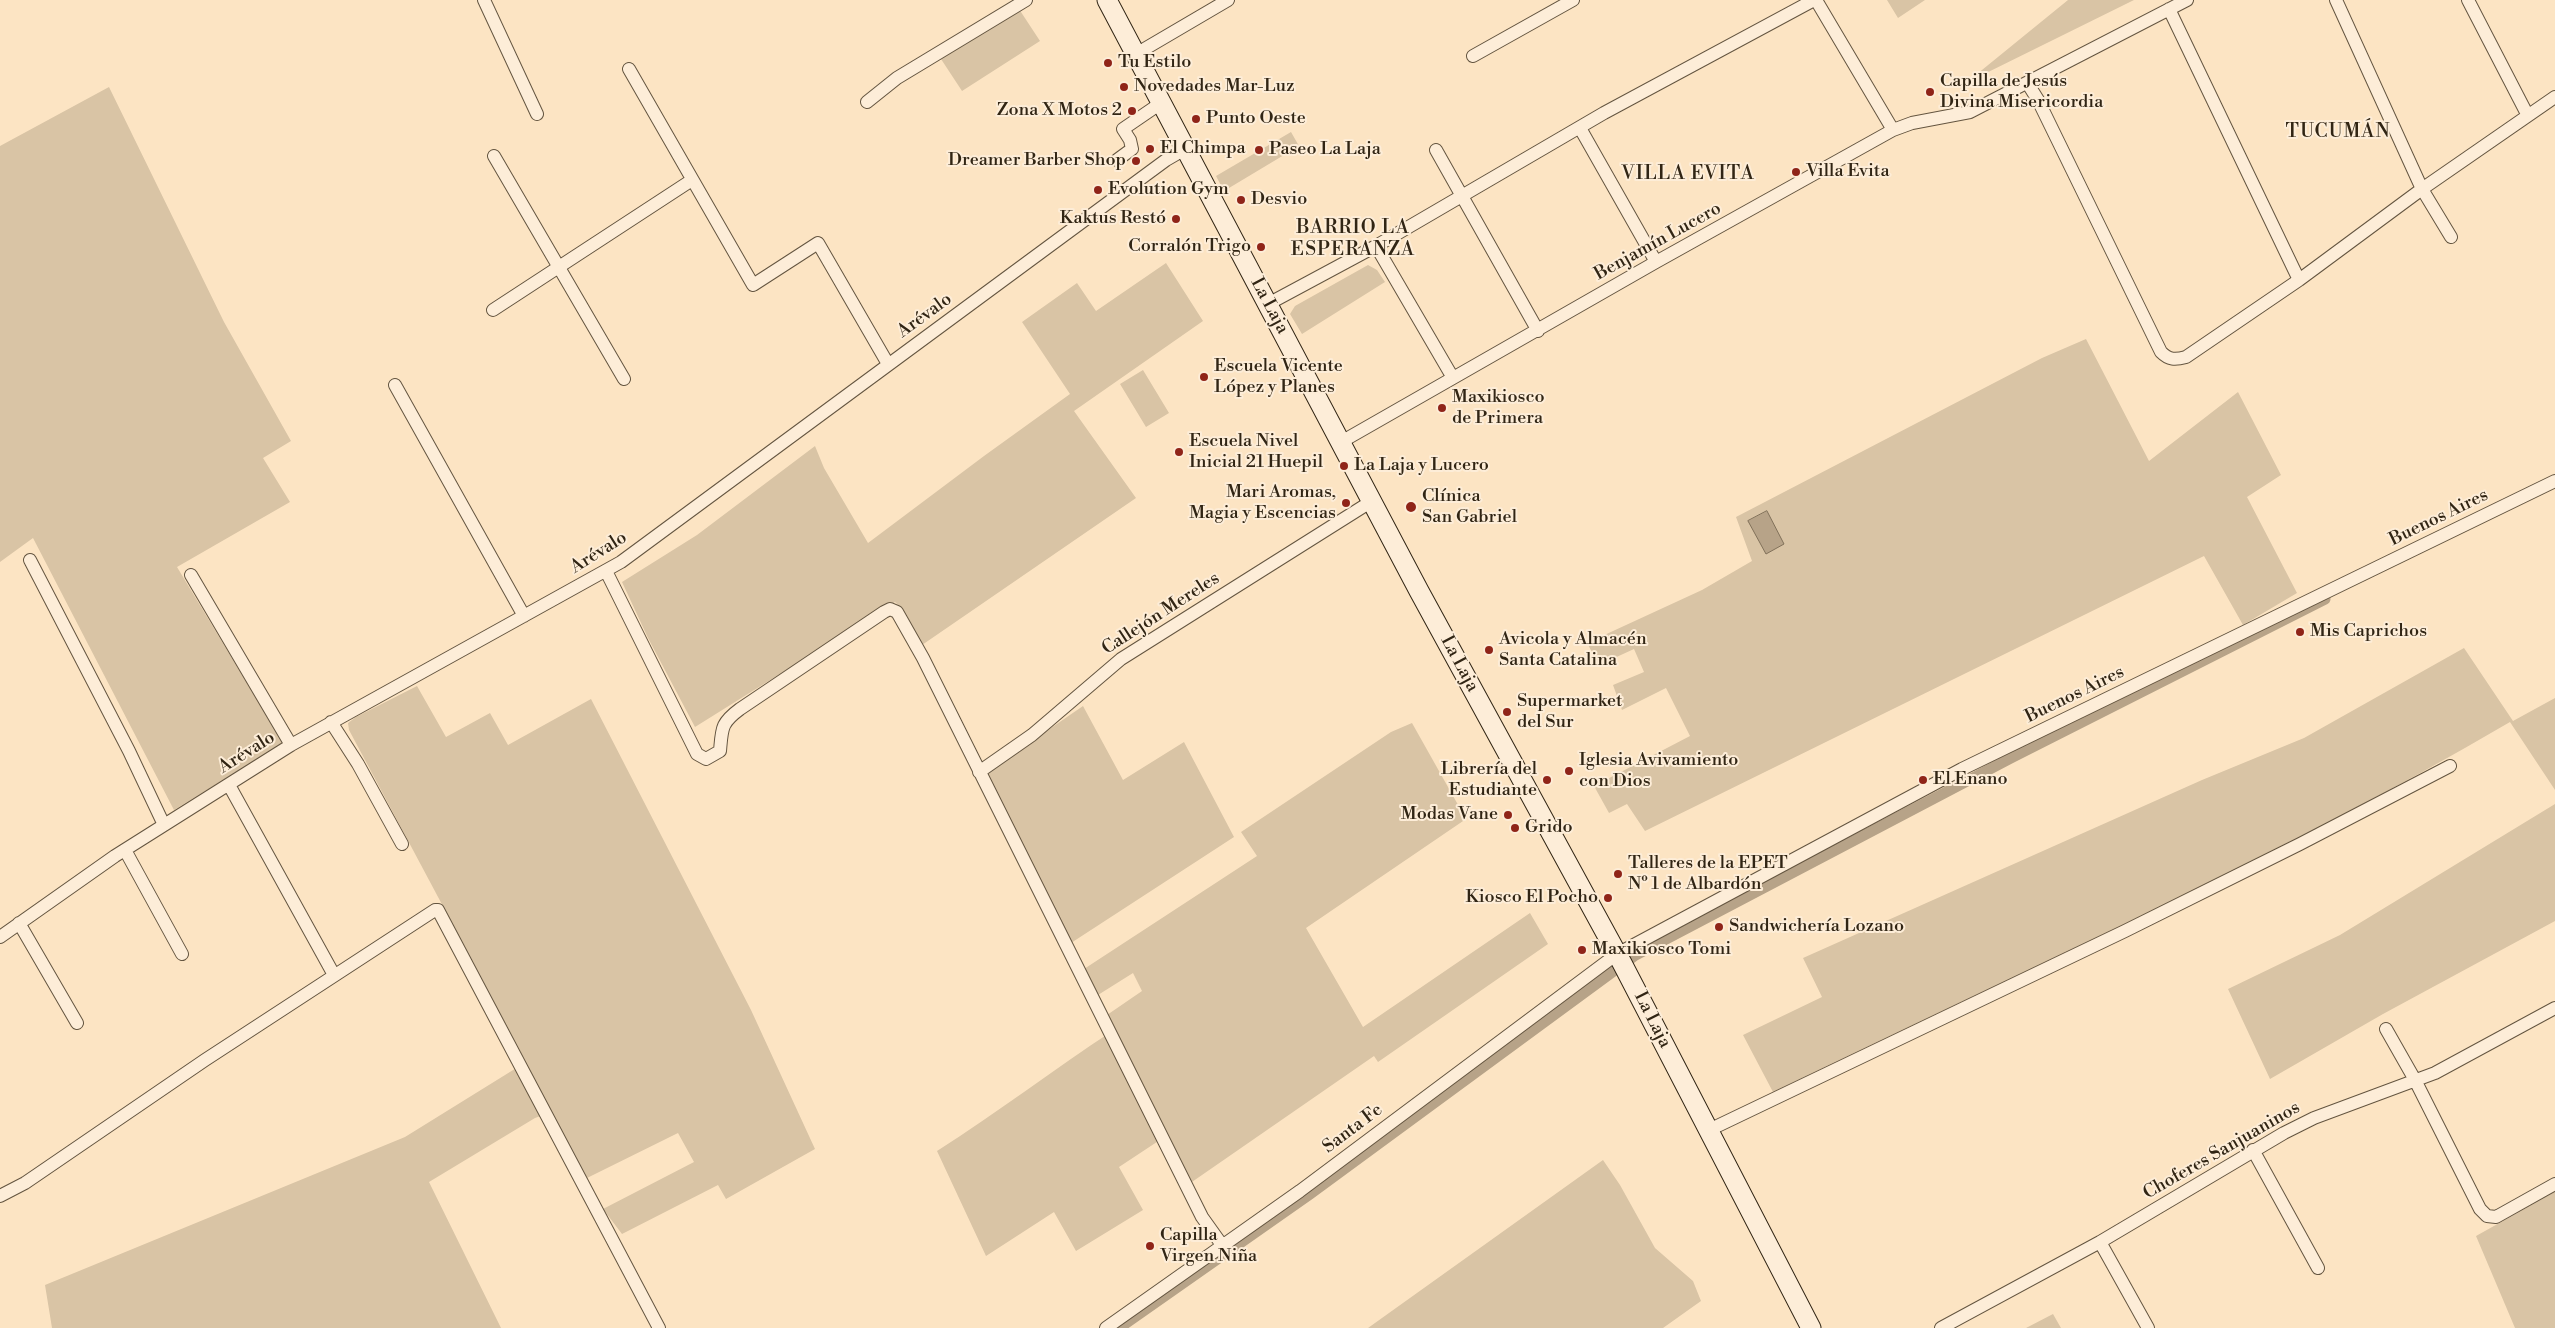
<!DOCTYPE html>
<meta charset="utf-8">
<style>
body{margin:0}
canvas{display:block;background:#fce4c3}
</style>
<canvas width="2555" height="1328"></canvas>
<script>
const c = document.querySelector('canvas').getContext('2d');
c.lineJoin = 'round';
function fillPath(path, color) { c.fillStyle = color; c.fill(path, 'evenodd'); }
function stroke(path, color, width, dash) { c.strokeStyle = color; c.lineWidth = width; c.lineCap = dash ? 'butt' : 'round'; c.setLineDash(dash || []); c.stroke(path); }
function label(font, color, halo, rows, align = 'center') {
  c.font = font + ' "Libre Bodoni",serif'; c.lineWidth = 4; c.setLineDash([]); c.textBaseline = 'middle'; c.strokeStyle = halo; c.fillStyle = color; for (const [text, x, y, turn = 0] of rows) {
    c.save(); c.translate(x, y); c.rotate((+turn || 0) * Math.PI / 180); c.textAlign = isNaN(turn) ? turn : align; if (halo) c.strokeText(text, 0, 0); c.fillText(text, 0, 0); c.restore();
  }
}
fillPath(new Path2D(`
 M1887 0H1925L1898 18Z
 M2068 0H2134L1966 83Z
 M1019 9 1040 41 962 91 941 59Z
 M109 87 224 322 291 441 263 458 290 502 177 567 283 743 174 810 33 538 0 562V146Z
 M1291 132 1299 146 1224 191 1216 176Z
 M1166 263 1203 321 1074 411 1136 498 922 645 903 610 895 602 695 727 648 638 622 582 697 535 815 446 824 468 868 543 984 456 1070 394 1022 322 1077 283 1096 311Z
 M1368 265 1377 270 1385 282 1302 334 1290 314 1295 306Z
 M2086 339 2149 461 2238 392 2281 475 2247 497 2297 593 2243 625 2204 556 1645 831 1627 804 1609 813 1594 786 1690 736 1666 688 1622 710 1613 685 1644 672 1634 649 1599 665 1587 643 1702 590 1752 561 1736 517 2042 358Z
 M1143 370 1169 413 1146 427 1120 384Z
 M2464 648 2513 721 2555 698V790L2510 722C2273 861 2020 972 1773 1092L1743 1035 1822 997 1803 958 2202 780 2304 738Z
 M417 686 446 737 490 713 508 745 591 699 751 1010 815 1149 726 1199 718 1185 622 1234 603 1209 694 1162 678 1133 587 1178 552 1112 535 1118 429 1182 501 1328H52L45 1285 405 1137 526 1062 349 730 348 723 356 717Z
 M1083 706 1123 780 1184 742 1234 837 1071 943 984 774Z
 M1412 723 1466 819 1306 928 1363 1027 1530 913 1548 944 1378 1062 1374 1056 1189 1184 1166 1136 1119 1167 1143 1210 1076 1251 1054 1212 986 1256 937 1151C997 1113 1054 1069 1114 1030L1107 1015 1142 991 1133 973 1098 995 1084 969 1257 856 1241 832 1391 732Z
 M2555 804V921L2383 1014 2270 1079 2228 989 2340 935Z
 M1603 1160 1620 1185 1655 1248 1693 1281 1701 1301 1663 1328H1368Z
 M2555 1192V1328H2515L2476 1236Z
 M2053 1314 2061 1328H2026Z`), '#d9c4a5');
const water = new Path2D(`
 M1767 511 1784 544 1766 554 1748 521Z`);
fillPath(water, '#b7a388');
stroke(water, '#81715a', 1);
stroke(new Path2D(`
 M1119 1328 1310 1194 1634 956 2011 758 2325 599`), '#b7a388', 11);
const minor = new Path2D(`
 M484 0 537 114
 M1816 0 1893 130
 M2336 0 2422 189 2451 237
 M2468 0 2527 114
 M2169 9 2299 280
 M1136 54 1228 0
 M1473 56 1573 0
 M629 69 753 285 818 243 888 364
 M2028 84 2038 100 2161 352C2169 360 2175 360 2186 357L2299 280 2422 189 2555 97
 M867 102 897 78 1026 0
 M1580 128 1656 262
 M1436 150 1538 331
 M494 156 624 379
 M1117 160 1132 149 1130 140 1123 129 1161 103
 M1376 246 1453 378
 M1268 304 1376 246 1604 113 1814 0
 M493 310 692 180
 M395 385 524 616
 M1341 442 1656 262 1893 130 1912 123 1970 112 2187 0
 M30 560 129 751 164 825
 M606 571 697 754 706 759 720 751C722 728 721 723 740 709L884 612 890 609 897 612 923 658 1202 1217 1222 1245
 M191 575 291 745
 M331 722 358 764 402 844
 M979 772 1032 735 1121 659 1372 501
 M229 785 334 975
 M125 850 182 954
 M19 923 77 1023
 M0 937 115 856 291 745 621 562 1166 160 1185 149
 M2386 1029 2415 1080 2480 1209 2487 1216 2496 1217 2555 1184
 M1709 1130 2125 931 2300 844 2450 766
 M2253 1150 2318 1268
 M0 1196 25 1183 205 1060 435 910H438L659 1328
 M2100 1242 2148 1328
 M1106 1328 1300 1191 1617 954 1962 769 2555 481
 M1941 1328 2100 1242 2284 1133 2314 1118 2435 1073 2555 1008`);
const secondary = new Path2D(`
 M1107 0 1419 591 1622 963 1811 1328`);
stroke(minor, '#645540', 14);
stroke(secondary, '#312514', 21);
stroke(minor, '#fdedd8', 12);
stroke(secondary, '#fdedd8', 19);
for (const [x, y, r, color] of [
 [1108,63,5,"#8f2418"],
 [1124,87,5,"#8f2418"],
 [1930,92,5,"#8f2418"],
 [1132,111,5,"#8f2418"],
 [1196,119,5,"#8f2418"],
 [1150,149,5,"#8f2418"],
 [1259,150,5,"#8f2418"],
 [1136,161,5,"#8f2418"],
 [1796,172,5,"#8f2418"],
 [1098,190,5,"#8f2418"],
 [1241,200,5,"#8f2418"],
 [1176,219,5,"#8f2418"],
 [1261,247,5,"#8f2418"],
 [1204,377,5,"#8f2418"],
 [1442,408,5,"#8f2418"],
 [1179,452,5,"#8f2418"],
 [1344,466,5,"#8f2418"],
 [1346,503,5,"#8f2418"],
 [1411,507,6,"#8f2418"],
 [2300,632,5,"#8f2418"],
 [1489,650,5,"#8f2418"],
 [1507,712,5,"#8f2418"],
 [1569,771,5,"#8f2418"],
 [1547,780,5,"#8f2418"],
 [1923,780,5,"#8f2418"],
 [1508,815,5,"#8f2418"],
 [1515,828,5,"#8f2418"],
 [1618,874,5,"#8f2418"],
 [1608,898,5,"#8f2418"],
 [1719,927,5,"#8f2418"],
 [1582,950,5,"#8f2418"],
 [1150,1246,5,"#8f2418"]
]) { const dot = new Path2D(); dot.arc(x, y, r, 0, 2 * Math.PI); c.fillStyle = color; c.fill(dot); stroke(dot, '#fdedd8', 2); }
label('18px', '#312514', '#fdedd8', [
 ["Tu Estilo",1118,63],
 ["Capilla de Jesús",1940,82],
 ["Divina Misericordia",1940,103],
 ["Novedades Mar-Luz",1134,87],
 ["Zona X Motos 2",1122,111,"right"],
 ["Punto Oeste",1206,119],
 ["El Chimpa",1160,149],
 ["Paseo La Laja",1269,150],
 ["Dreamer Barber Shop",1126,161,"right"],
 ["Villa Evita",1806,172],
 ["Evolution Gym",1108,190],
 ["Desvio",1251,200],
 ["Kaktus Restó",1166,219,"right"],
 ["Corralón Trigo",1251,247,"right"],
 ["Escuela Vicente",1214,367],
 ["López y Planes",1214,388],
 ["Maxikiosco",1452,398],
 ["de Primera",1452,419],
 ["Escuela Nivel",1189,442],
 ["Inicial 21 Huepil",1189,463],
 ["La Laja y Lucero",1354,466],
 ["Mari Aromas,",1336,493,"right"],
 ["Magia y Escencias",1336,514,"right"],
 ["Clínica",1422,497],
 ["San Gabriel",1422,518],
 ["Mis Caprichos",2310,632],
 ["Avicola y Almacén",1499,640],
 ["Santa Catalina",1499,661],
 ["Supermarket",1517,702],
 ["del Sur",1517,723],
 ["Iglesia Avivamiento",1579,761],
 ["con Dios",1579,782],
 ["Librería del",1537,770,"right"],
 ["Estudiante",1537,791,"right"],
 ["El Enano",1933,780],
 ["Modas Vane",1498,815,"right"],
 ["Grido",1525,828],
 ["Talleres de la EPET",1628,864],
 ["Nº 1 de Albardón",1628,885],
 ["Kiosco El Pocho",1598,898,"right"],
 ["Sandwichería Lozano",1729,927],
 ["Maxikiosco Tomi",1592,950],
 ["Capilla",1160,1236],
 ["Virgen Niña",1160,1257]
], 'left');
label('18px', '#312514', '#fdedd8', [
 ["Benjamín Lucero",1658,242,-29],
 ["La Laja",1269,306,62],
 ["Arévalo",925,316,-36],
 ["Buenos Aires",2439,518,-26],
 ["Arévalo",599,553,-32],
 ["Callejón Mereles",1161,614,-33],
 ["La Laja",1459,664,62],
 ["Buenos Aires",2075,695,-26],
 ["Arévalo",247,753,-32],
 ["La Laja",1652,1020,63],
 ["Santa Fe",1353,1129,-37],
 ["Choferes Sanjuaninos",2222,1151,-30]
]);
c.letterSpacing = '1px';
label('19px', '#312514', '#fdedd8', [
 ["TUCUMÁN",2338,132],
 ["VILLA EVITA",1688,174],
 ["BARRIO LA",1353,228],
 ["ESPERANZA",1353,250]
]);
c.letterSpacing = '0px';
</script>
